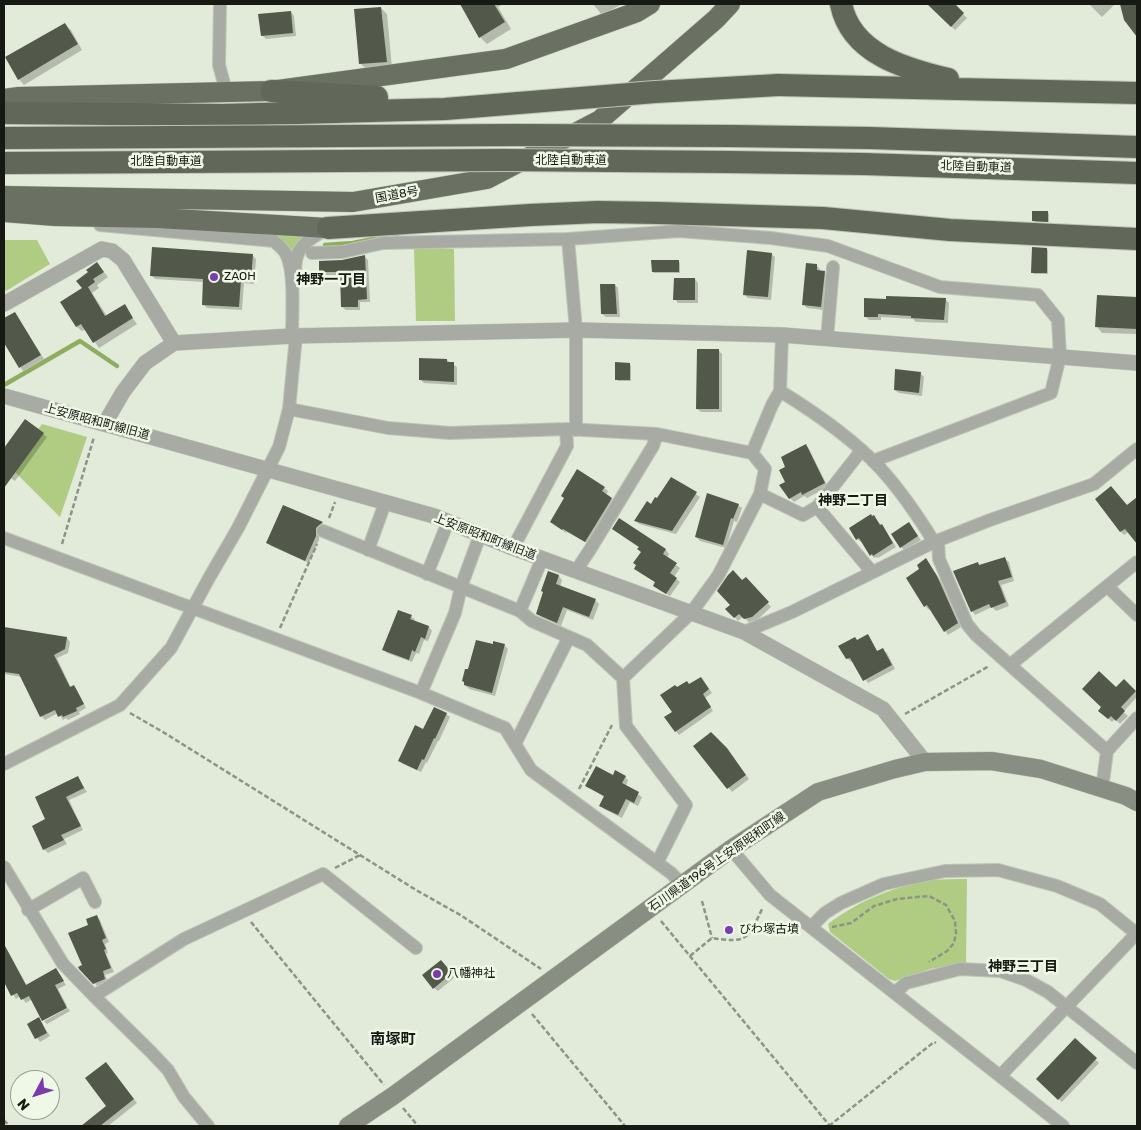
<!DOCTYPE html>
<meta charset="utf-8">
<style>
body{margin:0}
#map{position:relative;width:1141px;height:1130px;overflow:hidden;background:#e2ead9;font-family:Rubik,sans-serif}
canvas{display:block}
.frame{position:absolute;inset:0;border:5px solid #171913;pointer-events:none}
.north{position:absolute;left:10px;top:1070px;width:50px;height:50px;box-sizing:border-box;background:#eff7e6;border:1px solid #999e92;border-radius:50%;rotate:230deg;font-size:14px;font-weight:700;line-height:20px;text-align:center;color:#171913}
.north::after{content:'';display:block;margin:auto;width:18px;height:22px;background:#7b3aae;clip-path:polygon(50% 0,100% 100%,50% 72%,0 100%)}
</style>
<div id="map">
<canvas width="1141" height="1130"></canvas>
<div class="frame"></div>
<div class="north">N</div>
</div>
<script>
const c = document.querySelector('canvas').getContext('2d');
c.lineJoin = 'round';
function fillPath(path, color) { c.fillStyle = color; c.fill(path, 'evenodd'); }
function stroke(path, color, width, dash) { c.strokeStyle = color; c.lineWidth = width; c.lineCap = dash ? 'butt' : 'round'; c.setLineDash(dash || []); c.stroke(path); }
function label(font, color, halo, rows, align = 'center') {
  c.font = font + ' Rubik,"Noto Sans JP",sans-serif'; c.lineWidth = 5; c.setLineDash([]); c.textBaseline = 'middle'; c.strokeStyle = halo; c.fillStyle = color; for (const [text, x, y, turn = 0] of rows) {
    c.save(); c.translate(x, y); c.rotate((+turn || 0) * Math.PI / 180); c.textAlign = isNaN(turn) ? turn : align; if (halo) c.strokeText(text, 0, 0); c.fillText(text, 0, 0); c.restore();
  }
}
fillPath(new Path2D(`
 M258 231 314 232 295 246 292 251C285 238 271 235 258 231Z
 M4 240H37L50 264 6 291 4 287Z
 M414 247 454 249 455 321H416Z
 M42 424 87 437 60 517 10 467Z
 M967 879 966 963 930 969 895 981 889 979 830 932 828 924C858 901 895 886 932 880 943 879 956 879 967 879Z`), '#afcc82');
fillPath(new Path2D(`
 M461 4H503L498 7 511 29 487 44 480 37Z
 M593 4H622L602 15Z
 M929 4H953L967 18 955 30Z
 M1089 4H1115L1102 17Z
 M381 8 387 14 392 68 366 69 360 63Z
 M291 12 294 16 296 36 266 39 262 35Z
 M65 25 71 30 82 50 24 85 19 79Z
 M1048 212 1049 214V222H1035L1033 220Z
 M1047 249 1048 251V274H1034L1032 272Z
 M771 254 775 257 771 300 748 298 744 294Z
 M252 255 256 259 254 284 244 283 242 310 207 308 203 304 204 282 155 279 151 275Z
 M365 257 368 260 370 302H360V310H346L342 307 341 275H324L321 272 343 261Z
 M678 261 680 263V273H654L653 272Z
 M97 264 108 277 97 285 99 288 92 293 107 316 124 306 137 324 99 348 86 329 82 331 77 327 62 302 83 289 89 272Z
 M817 266 820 269 819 272H824L827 275 824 310 807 308 804 305Z
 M695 279 698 283V303H678L675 299Z
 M615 285 618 288 620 317H606L602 314Z
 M1098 297 1137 299V334L1102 333 1097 327Z
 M945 299 949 303 948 323 916 322 913 319 881 317V320H869L865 316Z
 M15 313 44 359 23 371 4 341V320Z
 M719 351 722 354V412H701L697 409Z
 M447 360 457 367V385L424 383 420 379Z
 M630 364 631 366V381H618L616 379Z
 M920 373 924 377 922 396 899 393 895 390Z
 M25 420 47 437 15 481 4 473V450Z
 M806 445 809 449 828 487 807 498 804 496 794 502 790 498 787 467Z
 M672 478 700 497 676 534 639 524 636 521 657 500Z
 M604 488 608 491 606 495 615 502 589 544 567 532 566 533 556 525Z
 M1097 499 1128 506 1137 499V540L1129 532 1124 535 1121 532Z
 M738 505 742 508 737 522 734 521 726 548 700 541 696 537Z
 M284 507 322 523 325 526 319 531V540L309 563 271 546 267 542Z
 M874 517 885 530 896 547 878 558 877 557 874 558 863 542H861L857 539Z
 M619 520 666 550 669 554 667 558 680 568 674 577 680 582 670 596 658 589 656 583 639 572 642 553 640 548 613 529Z
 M909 524 921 540 904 550 901 547Z
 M1005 559 1009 562 1014 581 1001 585 1009 606 996 611 992 607 975 615 972 611 978 564 980 566Z
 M926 560 941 581 961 627 948 635 931 608 929 610 925 606 921 570Z
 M549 573 559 576 562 580 560 587 595 600 599 604 593 620 567 610 561 626 541 617 537 613Z
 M746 579 771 607 756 621 749 622 743 617 738 621 727 609 731 605 742 582Z
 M411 616 415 620 414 622 429 627 432 631 428 641 424 640 419 654 416 653 412 662 387 653 384 649Z
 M4 628 67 638 70 642 68 653 57 658 71 688 74 687 77 690 86 708 79 712 80 714 68 720 66 718 63 720 58 713 45 720 41 716 22 677 4 674Z
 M867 636 878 652 883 650 887 653 895 669 868 683 853 661 851 662 847 658 858 641Z
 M504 645 508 649 495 696 469 689 465 685 469 671 493 646Z
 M1124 681 1137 693V697L1123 712 1128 716 1120 724 1115 719 1112 722 1100 710Z
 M704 682 712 693 705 698 713 711 679 735 676 731 673 712 677 689Z
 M446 714 450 717 439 741H438L427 763 426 762 421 772 403 764 400 761 424 731Z
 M695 747 730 754 749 779 732 792Z
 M78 777 87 792 69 800 83 830 64 839 67 844 48 853 44 849 47 820Z
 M625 777 628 780 626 786 642 797 638 806 630 802 622 818 604 809 600 805 604 797 586 785Z
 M97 917 100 920 109 942 105 944 108 953 106 954 114 972 105 975 108 982 98 987 80 968 84 966 90 926Z
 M6 949 9 953 27 986 56 970 66 985 58 989 67 1006 43 1019 32 999 26 1003 20 996 16 999 4 980V950Z
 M444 965 455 977 438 991 434 988Z
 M68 1008 70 1011 47 1024 44 1021Z
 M39 1019 50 1036 40 1042 28 1025Z
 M1075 1040 1099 1063 1062 1102 1038 1079Z
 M109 1067 137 1103 108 1126H83L108 1106Z`), '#0003');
stroke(new Path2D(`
 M325 245 353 243 383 237 397 236
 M4 385 80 341 117 366`), '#8fad60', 4.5);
fillPath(new Path2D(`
 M460 4H494L505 22 479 38Z
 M927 4H955L964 13 951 27Z
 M1120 4H1137V37L1124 20Z
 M381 7 387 62 359 64 354 9Z
 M291 11 293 33 261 36 258 14Z
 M65 23 78 44 18 80 5 57Z
 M1032 211H1048V222L1032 221Z
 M152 247 253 254 251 281 241 280 239 307 202 305 203 279 150 276Z
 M1032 247 1047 248V273H1031Z
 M747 250 772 253 768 297 743 295Z
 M365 255 367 299 358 300V307H341L340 272H319V261L342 260Z
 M651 260H679V272H652Z
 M97 262 104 272 93 279 95 282 88 287 105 316 125 304 133 318 93 343 81 324 76 327 60 302 82 288 76 281 88 272 86 270Z
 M806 263 817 264V270L825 271 821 307 802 305Z
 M674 278H695V300H673Z
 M600 284H615L617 314H601Z
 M1097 295 1137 297V329L1095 327Z
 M886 296 946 298 944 320 911 318V316L878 314V317H864V298L886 299Z
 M15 312 41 355 19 368 4 343V318Z
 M697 349H719V409H696Z
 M419 358 447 359V362H454V382L419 380Z
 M615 362 630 363V380H615Z
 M895 369 921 372 919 393 894 390Z
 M25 419 44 433 4 488V448Z
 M806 444 825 483 802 495 801 492 789 499 779 485 785 482 779 470 785 467 781 457Z
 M577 469 605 487 602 491 612 498 585 542 563 529 562 530 550 522 564 498 561 496Z
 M671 477 697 492 672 531 634 521 647 501 651 504 655 497 657 498Z
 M1111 486 1127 505 1137 497V544L1125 529 1120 532 1095 499Z
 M707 493 739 504 733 519 731 518 723 545 695 537Z
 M283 505 323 522 316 528V536L305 561 266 543Z
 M871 514 872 516 874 515 880 525 882 524 893 543 873 556 872 554 870 556 859 538 856 540 849 528Z
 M619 518 666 549 663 554 677 563 670 573 677 578 666 594 653 586 655 582 634 569 636 565 633 563 641 552 637 549 639 547 612 529Z
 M909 522 918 536 900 548 891 534Z
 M1005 557 1012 577 998 581 1006 602 991 608 989 604 971 612 953 571 978 562 979 565Z
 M926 558 937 576 958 623 944 632 927 605 924 607 906 578 919 569 917 565Z
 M733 570 742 580 746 577 769 602 752 617 744 619 739 614 734 618 725 609 730 605 717 591 728 575Z
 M548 571 559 575 556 584 596 599 589 617 563 607 557 623 536 614 543 592 541 591Z
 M398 610 412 615 410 619 429 626 425 639 421 637 415 652 412 650 409 660 382 650Z
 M4 627 67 637 65 649 54 655 70 687 74 685 84 704 76 708 77 711 63 717 62 715 58 717 55 710 40 717 19 674 4 672Z
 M868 634 877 651 883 648 892 665 863 681 850 658 846 659 838 646 855 637 857 640Z
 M476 640 493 644V641L505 644 492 693 464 685V682L462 681 465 669H468Z
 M1099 671 1116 687 1124 679 1136 691 1121 707 1125 711 1116 721 1111 716 1108 719 1098 711 1101 707 1082 689Z
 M701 677 709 689 703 694 711 707 675 732 664 717 672 712 660 695 675 685 677 687 687 681 689 684Z
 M434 707 447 713 435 739 434 738 424 760 422 759 417 770 398 761 415 725 423 729Z
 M711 732 727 748 746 775 727 789 693 746Z
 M596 766 613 775 615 770 626 776 622 783 639 792 634 803 626 799 618 815 599 806 604 796 585 786Z
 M78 776 84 788 66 797 81 826 61 835 64 840 43 850 32 826 45 819 35 797Z
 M97 915 106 938 102 940 106 949 104 950 111 968 103 971 105 979 93 984 79 969 78 967 82 965 68 933 88 925 86 919Z
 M4 944 26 985 56 968 64 981 55 985 67 1008 42 1021 29 996 21 1000 17 993 11 996 4 982Z
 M441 960 452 973 433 989 422 975Z
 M39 1017 47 1033 35 1039 27 1024Z
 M1075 1038 1097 1058 1058 1100 1036 1079Z
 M106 1062 134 1099 100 1126H81L106 1106 85 1078Z`), '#52584a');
const minor = new Path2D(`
 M220 4 219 65 226 91
 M100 225 274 241C279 246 285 250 287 256 295 274 292 315 292 336
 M568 239 679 231 771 238 828 246 940 287 1038 295 1058 320 1060 356 1051 393 873 461
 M312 253 342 252 383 243 568 239 576 330V430
 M295 272C295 245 307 241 328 228
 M827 339 833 267
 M780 391C814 412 853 439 880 468 901 491 918 516 934 542
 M289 409 388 428 450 433 566 429 657 434 752 453 772 405 780 391 782 335
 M760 494 803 515 817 507 872 572
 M817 507 861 451
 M323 531 520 611 532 621 587 645 623 678 626 726 686 805 657 863
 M4 538 421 693 505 728 531 770 671 873 682 884
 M938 541 939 559 967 624 976 635 1107 751
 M513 548 567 446 566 429
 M368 550 385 503
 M576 571 591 548 653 446 657 434
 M427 574 448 522
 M1108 587 1137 615
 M520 611 542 559
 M744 632 792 612 934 542 990 520 1094 484 1137 449
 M1010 665 1137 562
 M623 678 691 613 718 576 760 494 765 469 752 453
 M421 693 455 613 461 587 480 535
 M515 744 569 637
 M4 764 120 705 171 648 209 578 238 528 279 447 289 409 296 336
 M1102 789 1107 751 1137 718
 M731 849 770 895 1000 1076
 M4 867 63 964 94 996
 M28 910 83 878 95 902
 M811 927 825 913 841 903 884 884 945 871 998 870 1057 886 1100 904 1137 934
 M895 993 906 983 960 969 1000 971 1026 980 1048 992 1137 1063
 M208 1126 184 1097 168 1070 151 1052 94 996 184 939 323 874 416 948
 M1063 1126 1000 1076 1137 933`);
const tertiary = new Path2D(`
 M4 304 102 249 112 251 123 260 174 343 292 336 576 330 705 333 782 335 1137 363
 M4 396 434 516 513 548 744 632 883 709 925 762
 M105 423 123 392 145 363 174 343`);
const secondary = new Path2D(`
 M348 1126 393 1096 731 849 818 792 895 769 925 762 991 761 1041 769 1126 796 1137 802`);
const trunk = new Path2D(`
 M4 99 19 97 271 91 506 59 637 12 650 4
 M4 196 353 202 487 179 600 120 716 19 730 4
 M4 212 55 216 158 218 328 228`);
const motorway = new Path2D(`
 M841 4C851 54 906 69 948 79
 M778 85 1137 93
 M271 91 377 97
 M4 113 223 115 445 109 519 103
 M731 136 870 138 1137 147
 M728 162 864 164 1137 173
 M328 228 530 215 598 212 659 213 823 218 950 230 1137 239`);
stroke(minor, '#bdc4b5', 14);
stroke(tertiary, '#bdc4b5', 16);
stroke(secondary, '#bdc4b5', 19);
stroke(trunk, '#bdc4b5', 21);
stroke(motorway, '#bdc4b5', 24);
stroke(new Path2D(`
 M329 518 335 502
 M62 544 94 437
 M280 628 317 544
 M130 713 163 732 416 890 462 916 541 969
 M905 714 989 666
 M579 789 612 725
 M335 868 360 855
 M702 901 712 938
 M661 921 830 1126
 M251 922 384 1085
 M832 927 851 923 874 906 897 899 929 896 946 905 955 921 956 933 954 943 947 951 929 962
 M690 956 712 938C749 944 748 938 763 907
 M532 1014 625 1126
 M403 1108 418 1126
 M4 1120 9 1126
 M829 1126 934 1042 936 1043`), '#8d9386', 2.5, [5, 2.5]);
stroke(minor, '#a8aba4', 12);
stroke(tertiary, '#a8aba4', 15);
stroke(secondary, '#898e83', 18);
stroke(trunk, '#6a7062', 20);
stroke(motorway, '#616759', 22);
const motorwayBridge = new Path2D(`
 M519 103 655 92 778 85
 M4 138 515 135 731 136
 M4 163 505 160 728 162`);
stroke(motorwayBridge, '#bdc4b5', 24, []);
stroke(motorwayBridge, '#616759', 22);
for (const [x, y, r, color] of [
 [214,277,5,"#7b3aae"],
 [729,930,5,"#7b3aae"],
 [437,974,5,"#7b3aae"]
]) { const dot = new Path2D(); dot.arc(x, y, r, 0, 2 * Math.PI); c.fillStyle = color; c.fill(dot); stroke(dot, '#eff7e6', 2); }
label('12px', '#171913', '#eff7e6', [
 ["北陸自動車道",571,161],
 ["北陸自動車道",166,162],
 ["北陸自動車道",976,167,2],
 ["国道8号",397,195,-10],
 ["上安原昭和町線旧道",97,422,15],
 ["上安原昭和町線旧道",485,537,21],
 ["石川県道196号上安原昭和町線",717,862,-35]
]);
label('12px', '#171913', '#eff7e6', [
 ["ZAOH",224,277],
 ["びわ塚古墳",739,930],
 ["八幡神社",447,974]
], 'left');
label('bold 14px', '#171913', '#eff7e6', [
 ["神野一丁目",331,280],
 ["神野二丁目",853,501],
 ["神野三丁目",1023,967]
]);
label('bold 15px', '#171913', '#eff7e6', [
 ["南塚町",393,1040]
]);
</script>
